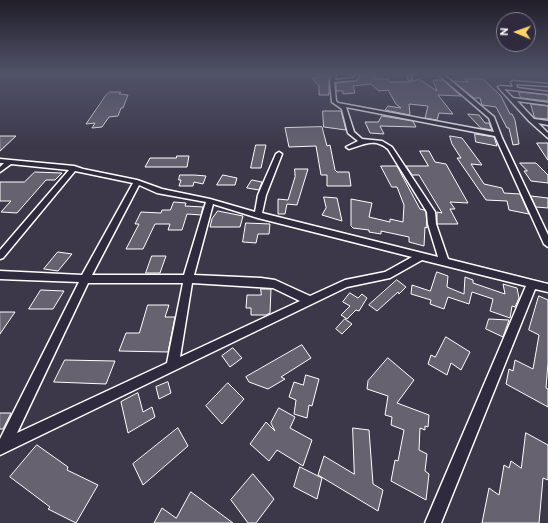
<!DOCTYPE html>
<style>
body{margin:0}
#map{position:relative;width:548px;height:523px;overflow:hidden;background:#3c3749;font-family:"Balsamiq Sans",sans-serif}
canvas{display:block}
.north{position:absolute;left:496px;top:12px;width:40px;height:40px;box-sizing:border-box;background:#2f2a3d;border:1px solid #827f8b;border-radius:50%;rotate:272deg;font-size:11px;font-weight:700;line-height:16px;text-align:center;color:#fff}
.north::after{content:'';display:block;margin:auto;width:14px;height:18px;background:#ffd166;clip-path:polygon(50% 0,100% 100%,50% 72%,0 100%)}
</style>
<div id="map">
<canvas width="548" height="523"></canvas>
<div class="north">N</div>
</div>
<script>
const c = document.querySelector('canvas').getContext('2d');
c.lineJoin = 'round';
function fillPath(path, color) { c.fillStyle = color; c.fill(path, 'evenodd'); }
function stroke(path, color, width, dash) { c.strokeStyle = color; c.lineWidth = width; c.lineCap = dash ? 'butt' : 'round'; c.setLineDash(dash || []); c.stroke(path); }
const building = new Path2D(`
 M319 75H330L329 81V95H319V86L312 78H317Z
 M366 75H375L374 79H388L390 82H411L419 79 437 91 433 80H443L461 96 438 95 453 114 439 113 437 120 425 118 428 106 409 104 410 115 385 110 388 106 401 108 396 104 388 90 379 91 371 84 353 86 355 93 343 94V91H336V83L356 81 361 76Z
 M464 79H483L501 96 510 114H512L515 120 519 144 513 145 509 128H507L496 107 482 105 480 98H474L453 81 468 82Z
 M110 92H121L119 94 128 95 123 108H121L118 116 109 117 102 127 92 128 95 123 86 124 106 95Z
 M519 92 548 95V101L521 98Z
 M531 104 548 106V119L535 118Z
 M323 111H341L346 130 324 127Z
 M468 114 479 115 485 123H489L492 130 481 128Z
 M382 116 413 121 416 127 380 126 384 134 370 133 365 122H378Z
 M322 127 327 146 330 145 335 170 337 172H349L351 186H327V175H321L316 146 289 147 285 128Z
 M475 134 494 137 497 146 476 142Z
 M0 136H16L0 151Z
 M450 136 462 138 482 165 471 164 484 184 502 188 504 193 520 194 529 214 509 210 507 201 486 200 457 158H461L452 144Z
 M537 143H548V160Z
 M256 145H266L261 168H251Z
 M420 151H429L435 162 446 164 468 203 450 202 455 209H450L458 224H437V212L442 213 419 175H412L406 166H428Z
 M177 156H189L187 167H145L150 158H176Z
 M520 163H536L548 175V183L531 181 524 171H527Z
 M381 166H397L420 209 424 210 426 212 427 228 425 227 424 246 409 242V237L381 231V234L369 232V230L353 228 351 226V199L372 203 369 217 390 222V219L403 222 404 205 397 187H392Z
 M295 169H308L297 205 287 204 285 214H278V199L288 200 295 177Z
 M35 172 62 173 55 180H46L17 213 1 212 11 201H0V182H24Z
 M180 175H194L206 176 203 184 194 182 193 186H179L181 180H179Z
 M223 175 237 178 235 185H217Z
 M252 180 262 182 259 190 247 188Z
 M531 196 548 198V208L536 207Z
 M324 197 337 198 342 221 322 215 326 208Z
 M174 202 186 203 185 206 203 207 201 215 187 214 182 230H168L170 224H155L143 249H126L139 224H135L141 212 161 213 162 210H170Z
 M218 211 243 216 240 227H210L212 219Z
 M246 223 270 224 269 234H258L256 243 243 242Z
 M58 252 72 254 58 271 44 269Z
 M152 256H166L160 273H146Z
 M437 272 448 276 447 287 464 294 465 277 473 280V283L505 294 503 284 517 288 519 298 515 307 512 306 510 318 490 311 493 299 472 292 469 304 448 297 444 309 430 304 431 300 411 294 412 285 430 291Z
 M397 280 406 287 399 294 398 292 377 311 369 305Z
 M261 289H271L270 313 266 315H251V308H246L247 295H261Z
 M41 290 64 291 53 309H29Z
 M350 293 358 298 362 294 367 298 359 311 356 310 347 319 341 315 350 306 343 302Z
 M539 296 548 300V363L546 388 548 389V407L506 384 509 369 513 371 515 360 533 369 539 335 529 330Z
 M148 305H169L165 317H175L168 352 119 351 126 333H139Z
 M0 312H15L0 334Z
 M345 319 352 324 342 334 336 329Z
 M489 319 509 320 503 337 486 329Z
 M446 337 470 352 461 370 451 363 447 375 428 364 431 355 435 357Z
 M302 345 311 358 281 377 285 379 268 389 249 382 246 377Z
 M233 348 242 358 230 367 222 356Z
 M388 358 414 380 397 403 429 415 428 427 425 426V430L420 428 419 450 427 454 425 471 429 474 426 500 391 481 395 460 398 461 404 430 391 425 392 417 385 415 388 396 367 389 368 381Z
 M65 360 115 361 106 384 54 382Z
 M306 375 319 379 312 406 309 405 307 418 294 414 296 400 289 397 294 382 303 385Z
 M168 382 171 393 159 399 156 387Z
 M228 383 244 399 222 424 206 406Z
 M138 393 143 412 152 407 155 417 128 433 121 402Z
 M279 408 295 417 290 428 312 440 303 466 277 450 269 461 250 444 266 422 275 431 271 423Z
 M0 413H11L3 429H0Z
 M178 428 188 446 143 485 133 464Z
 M353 428 369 430 373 484 383 490 378 511 318 475 324 456 354 474Z
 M526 433 548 445V480L543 478 539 523H482L489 488 499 495 504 465 509 468 511 461 521 468Z
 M37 445 68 467 67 470 98 485 76 523 48 509 50 507 10 477Z
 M300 467 322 478 317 499 294 487Z
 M253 474 274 499 256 523H248L231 500Z
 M191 492 233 523H154L162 508 176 518Z`);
fillPath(building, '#666270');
stroke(building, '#fff', 1);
const minor = new Path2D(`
 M332 75H336L335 80 354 78 356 75H360L356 80 334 82 336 101 338 103 494 132 489 118 439 75H444L494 117 502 138 548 235V247L544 244 495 136 346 107 354 132 362 139 382 141 392 147 435 212 436 224 448 259 548 284V292L535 289 441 523H425L526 286 422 260 390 278 347 287 0 455V439L79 282 0 279V271L82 275 133 183 75 171 3 258 0 259V250L69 170 11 164 0 172V167L4 163H0V159L74 166 83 169 137 180 162 189 210 199 255 212 258 195 276 154 279 152 282 154 266 195 262 213 438 257 428 224 427 212 388 149C374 137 363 145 349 149L346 147 358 141 348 133 342 109 332 102 330 81ZM139 185 157 193 206 202 184 275H92ZM213 204 258 218 412 257 385 272 345 280 310 296 275 280 261 278 194 275ZM88 283H183L167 363 17 433ZM192 283 273 288 300 301 180 357Z
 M407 75H411V80H409Z
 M513 81 548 84V86L516 84 517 88 548 92V94L504 89 513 98 548 103V105L517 101 534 119 548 121V125L538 123 548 133V138L529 121 498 87 500 86 513 87 511 82Z`);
stroke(minor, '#fff', 3);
fillPath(minor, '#2f2a3d');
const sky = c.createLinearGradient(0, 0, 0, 149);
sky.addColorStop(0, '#211e28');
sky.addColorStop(0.5, '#50536a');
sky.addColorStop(1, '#50536a00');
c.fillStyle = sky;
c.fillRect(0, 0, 548, 149);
</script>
